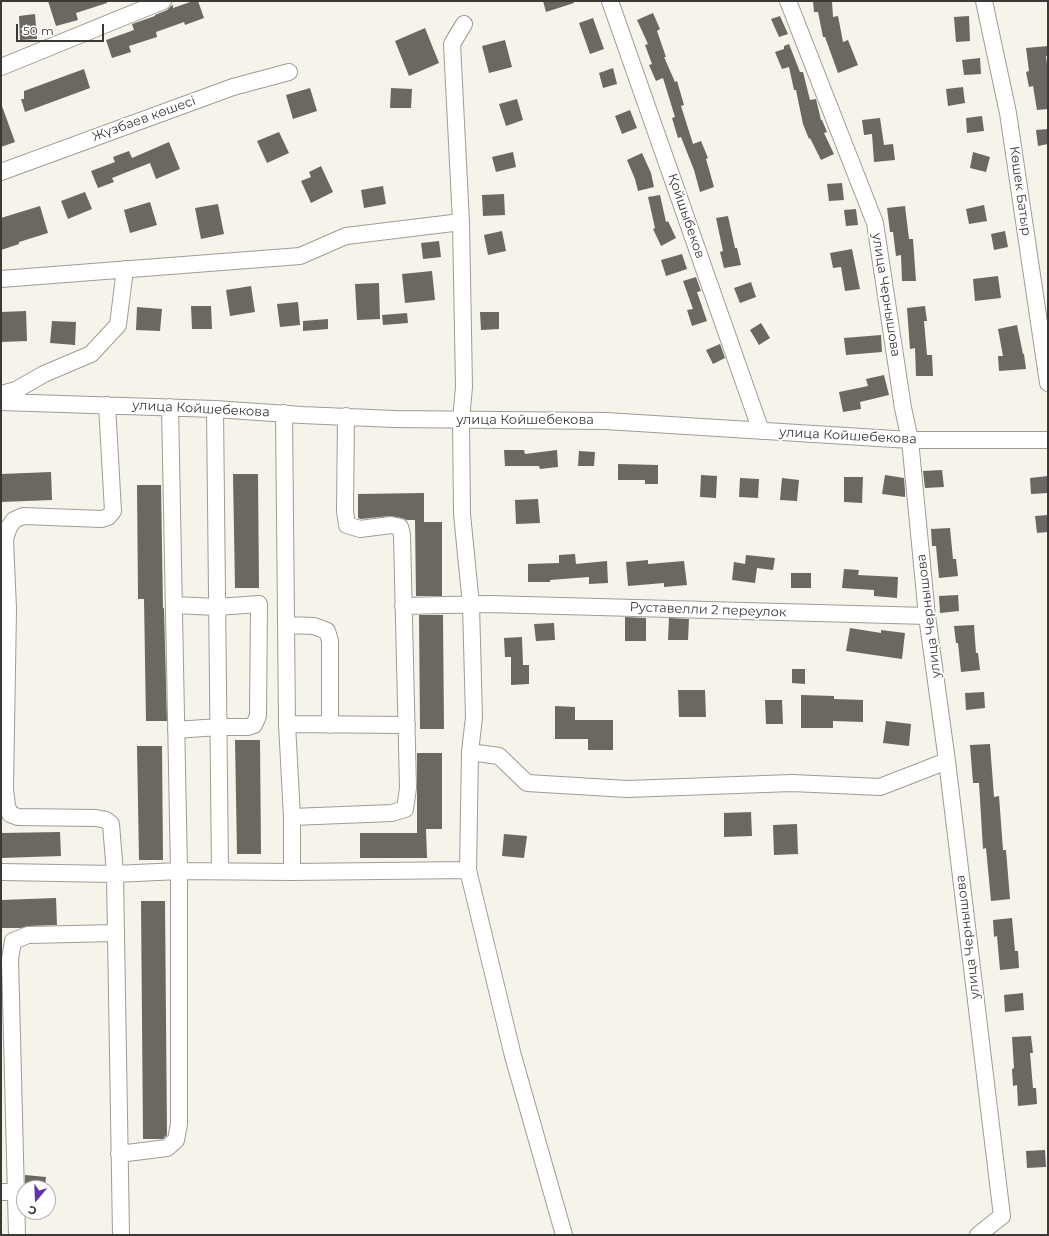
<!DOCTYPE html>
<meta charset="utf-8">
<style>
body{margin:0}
#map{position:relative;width:1049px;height:1236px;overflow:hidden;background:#f6f3eb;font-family:Montserrat,sans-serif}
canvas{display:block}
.frame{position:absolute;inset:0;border:2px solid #3a3935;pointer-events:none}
.north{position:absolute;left:16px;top:1180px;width:40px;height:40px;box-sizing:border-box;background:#fff;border:1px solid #b0b0ae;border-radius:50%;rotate:199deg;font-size:11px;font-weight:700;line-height:16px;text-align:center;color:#3a3935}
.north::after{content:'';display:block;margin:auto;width:14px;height:18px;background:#6432aa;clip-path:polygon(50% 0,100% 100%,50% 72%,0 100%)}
.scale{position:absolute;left:16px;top:24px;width:88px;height:18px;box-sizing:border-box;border:2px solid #3a3935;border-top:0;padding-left:5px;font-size:12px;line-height:14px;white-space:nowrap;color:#3a3935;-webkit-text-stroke:3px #fff;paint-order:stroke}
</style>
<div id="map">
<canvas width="1049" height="1236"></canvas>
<div class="frame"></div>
<div class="north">С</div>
<div class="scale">50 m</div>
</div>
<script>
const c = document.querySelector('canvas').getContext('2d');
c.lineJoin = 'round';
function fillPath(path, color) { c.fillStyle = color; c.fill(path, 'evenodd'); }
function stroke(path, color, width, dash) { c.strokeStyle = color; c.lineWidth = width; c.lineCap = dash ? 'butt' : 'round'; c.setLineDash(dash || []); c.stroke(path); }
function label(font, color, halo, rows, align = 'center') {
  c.font = font + ' Montserrat,sans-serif'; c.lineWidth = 4; c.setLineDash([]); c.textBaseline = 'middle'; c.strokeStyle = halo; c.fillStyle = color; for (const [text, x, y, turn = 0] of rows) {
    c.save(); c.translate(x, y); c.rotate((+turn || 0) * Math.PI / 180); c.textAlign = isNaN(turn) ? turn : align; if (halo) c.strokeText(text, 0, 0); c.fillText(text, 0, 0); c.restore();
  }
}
fillPath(new Path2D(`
 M48 1H107V3L76 13 78 20 56 26Z
 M193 1H198L204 18 185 25 184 22 156 32 157 37 129 46 131 52 112 58 106 40 134 30 132 24 155 16V15L167 10 171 6 173 5V8Z
 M543 1H573L574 3 546 12Z
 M813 1H832L833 17 838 16 843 42 848 40 858 65 838 73 825 37H823L818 12H814Z
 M653 13 660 29 657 31 666 57H664L675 82 677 81 684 105 681 106 693 144 701 141 708 158 706 159 714 187 700 192 694 170 681 137 678 138 672 118 675 117 663 78 656 81 649 65 652 64 645 45 648 44 637 20Z
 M35 14 37 39 20 40 19 16Z
 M780 16 788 34 779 37 771 19Z
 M969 16 970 41 956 42 954 17Z
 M593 18 604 49 590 54 579 23Z
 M425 28 439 63 409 76 395 41Z
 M505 40 512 67 489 73 482 46Z
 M789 44 800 72H803L810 100 816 99 821 120H822L827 132 824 133 834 154 821 160 810 138 809 139 803 124 796 90H794L789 67 782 69 775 52 784 49V46Z
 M1048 46V56H1046L1048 72V109L1037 110 1033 86 1029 87 1026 72 1029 71 1026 48Z
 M980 58 981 74 964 75 962 60Z
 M613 68 617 84 603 88 599 73Z
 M84 69 90 88 25 112 21 99H24V91Z
 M963 87 965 103 948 106 946 89Z
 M310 88 317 111 293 119 286 95Z
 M391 88 412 89 411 108H390Z
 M517 99 523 120 506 126 499 104Z
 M2 106 15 142 1 147V107Z
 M630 110 637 128 622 134 615 116Z
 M982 116 984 131 967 133 966 118Z
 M880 118 884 145 893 144 895 160 874 162 872 134 864 135 862 120Z
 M1048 129V144L1038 146 1036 130Z
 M279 132 289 153 267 163 257 141Z
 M169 142 180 169 156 179 150 163 112 178 114 182 98 188 91 171 115 162 113 157 129 151 132 158Z
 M513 152 516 167 496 172 492 157Z
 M973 152 990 157 986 172 970 168Z
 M642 153 651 173 654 187 638 191 635 179 627 160Z
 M321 166 333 192 311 203 301 181 311 177 309 172Z
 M842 183 844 200 829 201 827 184Z
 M383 186 386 204 364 208 361 190Z
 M85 192 92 209 68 219 61 201Z
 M504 194 505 215 483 216 482 195Z
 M660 195 666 222 668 221 676 238 661 246 653 229 655 228 648 197Z
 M150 202 157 225 130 233 124 210Z
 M218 204 224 234 201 239 195 208Z
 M984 205 987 221 969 224 966 209Z
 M40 206 48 233 19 242V244L1 250V218Z
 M905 206 909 239H913L916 281H902L901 255 896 256 893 232H890L887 208Z
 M856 209 858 225 846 226 844 210Z
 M728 216 735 248H737L741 265 724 268 720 252 723 251 716 218Z
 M502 231 506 251 488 255 484 235Z
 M1005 231 1008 247 994 250 991 234Z
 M439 241 441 257 423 259 421 243Z
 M852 249 860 289 845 291 841 267 833 268 830 253Z
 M682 254 687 269 666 276 661 260Z
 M432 271 435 300 405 303 402 274Z
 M998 276 1001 298 975 301 973 279Z
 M696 277 701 291 697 292 707 321 692 326 687 310 693 309 683 281Z
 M751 282 756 297 740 303 734 288Z
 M379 283 380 319 357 320 355 284Z
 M251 286 255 312 230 316 226 290Z
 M298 302 300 325 280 327 277 304Z
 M191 306H211L212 329H192Z
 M925 306 927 321H924L927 355H932L933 376H916L915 348 910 349 907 308Z
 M137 307 162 309 160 331 136 330Z
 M26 311 27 341 1 342V312Z
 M480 312H499V329L481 330Z
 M407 313 408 323 383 325 382 315Z
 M328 319V329L303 331V321Z
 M52 321 76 322 75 345 50 343Z
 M761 323 770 338 759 345 750 330Z
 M1017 325 1023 354H1024L1026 369 999 371 998 356H1003L998 329Z
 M881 335 882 352 846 355 844 338Z
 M720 344 725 358 713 364 706 350Z
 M884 375 889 395 860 402 861 409 843 412 839 392 868 386 866 379Z
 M504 450H524L525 454 557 450 558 467 540 469 539 466H505Z
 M579 451 595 452 594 466H578Z
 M618 464 658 465V484H645V480H618Z
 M942 470 944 487 925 488 923 471Z
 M51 472 52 500 1 502V474Z
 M233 474H258L259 588H235Z
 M701 475 717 476 716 498 700 497Z
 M885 475 904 478 905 491V497L882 494Z
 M1048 476V493L1031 494 1030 478Z
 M844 477H863L862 503 844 502Z
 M740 478 759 479 758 498 739 497Z
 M782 478 799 480 797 501 780 500Z
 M137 485H161L163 608H164L167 721H146L144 599H138Z
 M424 493V522H442V596H416L415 520H407L402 518 390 516 361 519 358 518V494Z
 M538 499 540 523 516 524 515 500Z
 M1048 515V532L1037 533 1035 516Z
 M950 528 953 559H956L958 576 939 578 936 546H932L931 529Z
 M575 554 576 564 607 561 608 583 589 584V577L550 580V582H528V564L559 563V555Z
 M746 555 775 558 773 570 757 568 755 583 732 580 734 562 745 564Z
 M648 560V564L684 561 687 585 664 587V583L628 586 626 562Z
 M844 569 859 570 858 575 898 577 897 598 874 596V590L842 588Z
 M791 573H811V588H791Z
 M958 595 959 611 940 613 939 596Z
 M419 615H443L444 729H420Z
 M625 617 646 618V641H625Z
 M669 618 689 619 688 640H668Z
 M554 623 555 640 536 641 534 624Z
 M974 625 976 653H978L980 670 961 672 958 643H956L954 626Z
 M850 628 881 633V630L905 633 902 659 846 651Z
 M522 637 523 665H529V684L511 685V657H505L504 638Z
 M792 669H805V684L792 683Z
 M678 690H705L706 717H679Z
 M984 692 985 708 966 710 965 693Z
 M801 695 834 696V699L863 700V722L833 721V728H801Z
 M765 700H782L783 724H766Z
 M555 706 575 707V720H613V750H588V739H555Z
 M886 721 911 724 909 746 883 743Z
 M235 740H260L261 854H237Z
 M990 744 994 797 999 796 1003 850H1006L1010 899 991 901 986 848 983 849 979 783H973L970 745Z
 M137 746H162L163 860H139Z
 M417 753H442V829H426L427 858H360V833H417Z
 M751 812 752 836 724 837V813Z
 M797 824 798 854 774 855 773 825Z
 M60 832 61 856 1 858V833Z
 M504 834 527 836 524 858 502 856Z
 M56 898 57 925 28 926 21 928H1V900Z
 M141 901H165L167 1135 163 1139H143Z
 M1012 918 1015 951H1018L1019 968 1000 970 997 936 994 937 993 920Z
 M1023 993 1024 1010 1005 1012 1004 995Z
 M1031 1036 1033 1053H1030L1033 1088H1036L1037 1104 1018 1106 1017 1085 1013 1086 1012 1069 1014 1068 1012 1037Z
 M1045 1150 1046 1167 1027 1168 1026 1151Z
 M25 1175 46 1177 45 1188H25Z`), '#6a6861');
const minor = new Path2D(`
 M610 1 761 431
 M788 1 875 223 903 408 910 440 927 616 947 761 1002 1216 978 1235
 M984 1 1008 113 1048 383
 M464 24 452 44 461 222 464 387 461 420 462 514 471 605 474 717 470 752 468 870 513 1056 564 1235
 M1 67 163 1
 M1 172 233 87 289 72
 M1 279 300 256 346 236 461 222
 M1 394 16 390 44 374 91 354 118 325 125 269
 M1 402 215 409 302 415 394 419 606 421 910 440H1048
 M107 405 113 511 108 517 102 519 23 516 14 520 9 527 5 539 8 609 5 789 7 806 10 814 18 817 96 818 106 820 111 824 115 874 121 1235
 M215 409 220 871
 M284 413 287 724 292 817V872
 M174 605 217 607 259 604 258 716 254 725 248 727H218L176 730
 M403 606 489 604 927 616
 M286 625 314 626 327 631 330 641V725
 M287 724 407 725
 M470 752 499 756 527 783 627 789 792 783 880 787 947 761
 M292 817 392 813 405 809 408 788 402 535 400 527 391 525 360 529 347 525 345 511 346 416
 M1 872 115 874 179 871 292 872 468 870
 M119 1154 167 1148 176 1140 179 1124V871L170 407
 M1 1192H16
 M17 1235 10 959 13 941 28 935 116 933`);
stroke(minor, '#9e9c94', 18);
stroke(minor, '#fff', 16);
label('13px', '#3a3935', '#fff', [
 ["Жүзбаев көшесі",144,119,-20],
 ["Көшек Батыр",1020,191,82],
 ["Қойшыбеков",686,216,71],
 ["улица Чернышова",886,295,81],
 ["улица Койшебекова",201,409,3],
 ["улица Койшебекова",525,420],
 ["улица Койшебекова",848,436,3],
 ["Руставелли 2 переулок",708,610,2],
 ["улица Чернышова",929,616,-97],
 ["улица Чернышова",968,937,-97]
]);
</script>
